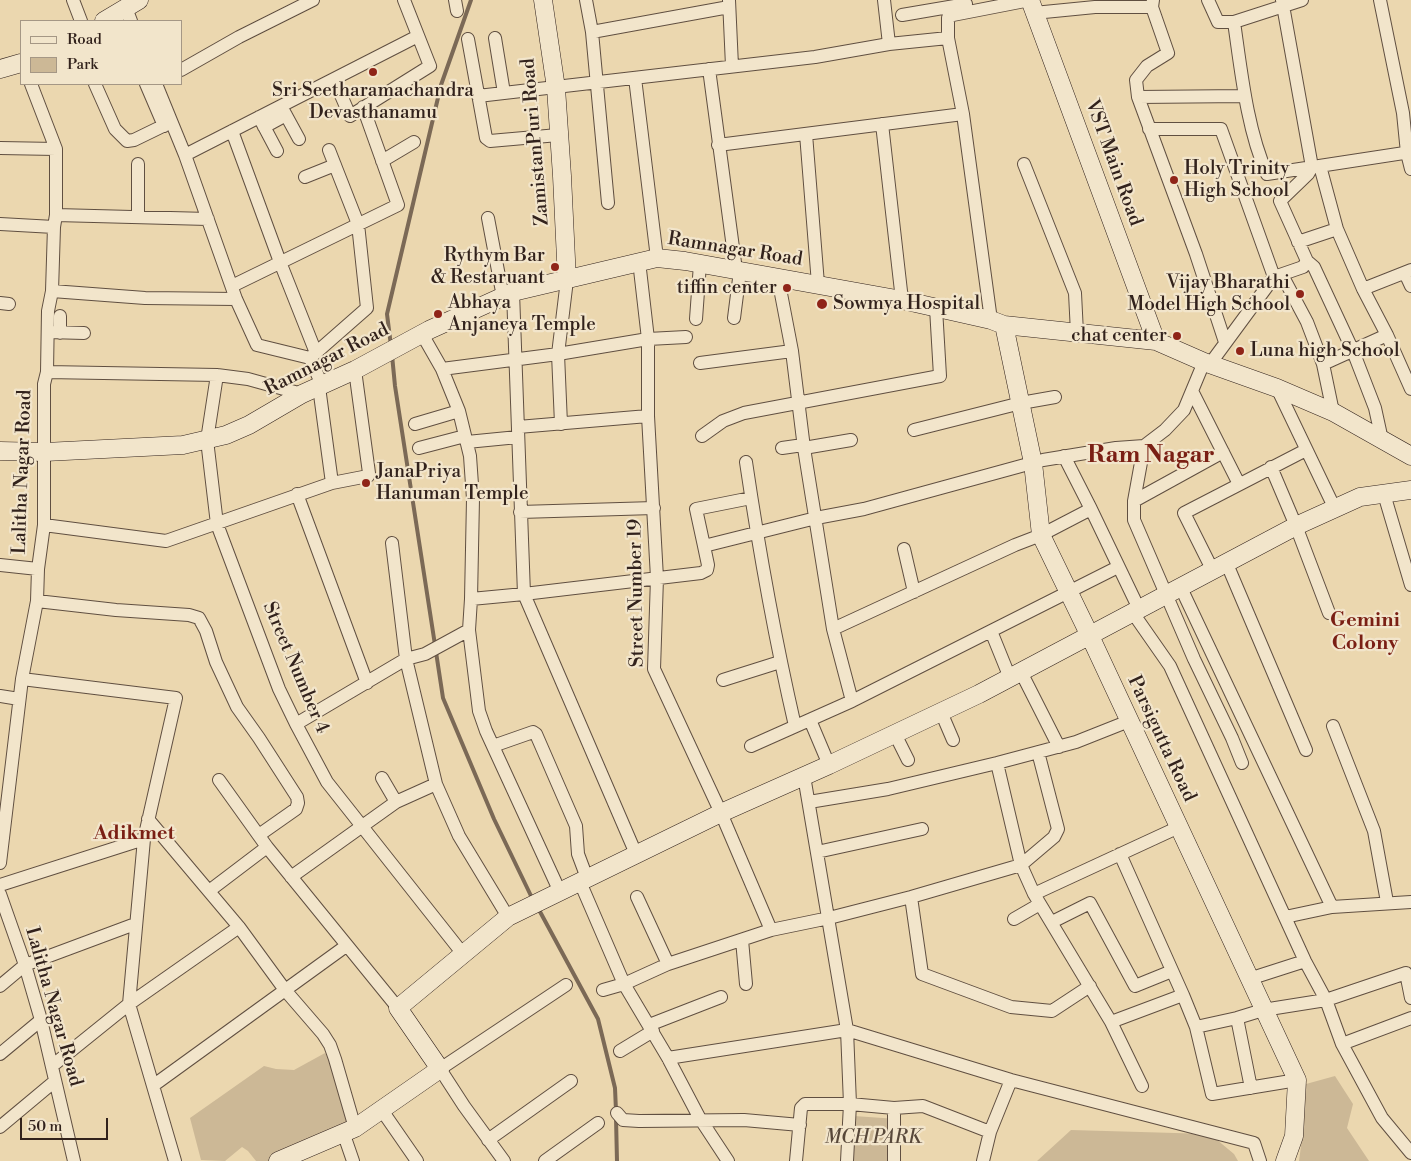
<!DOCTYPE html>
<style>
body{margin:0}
#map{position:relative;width:1411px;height:1161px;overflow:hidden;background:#ebd7af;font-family:"Libre Bodoni",serif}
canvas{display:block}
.legend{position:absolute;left:20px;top:20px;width:162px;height:65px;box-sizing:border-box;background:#f2e5cb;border:1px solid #a59785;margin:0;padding:6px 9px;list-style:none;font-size:15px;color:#32221c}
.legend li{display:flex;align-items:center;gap:10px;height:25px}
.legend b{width:25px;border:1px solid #a59785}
.scale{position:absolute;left:20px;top:1118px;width:88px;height:22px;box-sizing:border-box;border:2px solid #32221c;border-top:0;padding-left:6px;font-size:15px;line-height:18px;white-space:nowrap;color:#32221c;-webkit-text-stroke:4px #f2e5cb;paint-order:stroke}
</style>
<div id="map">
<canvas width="1411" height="1161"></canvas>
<ul class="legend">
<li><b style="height:6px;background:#f2e5cb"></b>Road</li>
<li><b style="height:14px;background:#ccb896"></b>Park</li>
</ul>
<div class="scale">50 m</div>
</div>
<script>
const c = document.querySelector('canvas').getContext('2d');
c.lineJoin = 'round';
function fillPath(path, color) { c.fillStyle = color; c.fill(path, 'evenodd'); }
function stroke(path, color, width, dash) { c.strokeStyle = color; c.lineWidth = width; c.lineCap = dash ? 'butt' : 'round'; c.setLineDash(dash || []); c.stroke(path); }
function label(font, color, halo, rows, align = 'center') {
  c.font = font + ' "Libre Bodoni",serif'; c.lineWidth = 4.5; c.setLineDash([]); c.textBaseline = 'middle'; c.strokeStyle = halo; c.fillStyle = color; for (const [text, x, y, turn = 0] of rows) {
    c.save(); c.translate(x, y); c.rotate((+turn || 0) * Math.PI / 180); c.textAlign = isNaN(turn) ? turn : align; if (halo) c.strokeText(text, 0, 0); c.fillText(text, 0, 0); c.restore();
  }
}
fillPath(new Path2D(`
 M325 1053 331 1060 350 1125 272 1161H256L248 1151 242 1147 225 1161 201 1160 190 1118 264 1066 276 1069 294 1070Z
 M1335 1076 1353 1104 1347 1128 1369 1161H1299C1303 1135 1304 1110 1306 1084Z
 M854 1116 897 1119 893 1161H850Z
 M1071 1130 1210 1134 1234 1154 1238 1161H1037Z`), '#ccb896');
stroke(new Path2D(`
 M391 346 387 314 441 85 471 0
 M392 355 395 386 435 645
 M436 652 443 698 494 819 533 900
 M538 908 598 1019 615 1088 616 1111
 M616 1118 617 1161`), '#7b6956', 4);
const street = new Path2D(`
 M73 0 81 21
 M455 0 457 11
 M586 0 592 32 608 203
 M729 0 732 66
 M884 0 889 44
 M1153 0 1152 7 1168 53 1147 66 1136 80 1138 97 1196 254 1225 342
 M1208 0 1218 22H1234L1302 0
 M1380 0 1403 113 1407 153 1411 169
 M126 8 131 21
 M1034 13 1095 7H1152
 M902 15 966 4
 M1234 22C1241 70 1247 130 1267 174L1411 152
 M592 32 729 7
 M495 38 504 93
 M468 39 486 138 490 141 558 135
 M709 69 736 270
 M181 70 239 37 313 0
 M635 78 657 258
 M334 79 350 116 430 66 404 0
 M95 84 115 129 127 141 134 140 171 122
 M146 84 164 126
 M156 84 185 155 236 299 257 345 310 358 322 385
 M478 96 815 57 889 44 948 38
 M1138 97 1245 96
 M281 106 299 139
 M259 117 277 151
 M882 124 902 300
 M264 127 286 115
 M1149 129H1221L1274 277 1210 364
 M232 131 280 262 316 353
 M806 134 818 284
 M718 145 963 114
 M0 148 56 149
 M185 155 418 36
 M382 161 414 142
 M138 164V217
 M1024 164 1075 293 1077 333
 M1320 166 1337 229 1363 289 1387 335 1411 389
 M305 177 335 165
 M56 215 208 219
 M488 218 503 297
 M0 224 54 227
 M1298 242 1337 229
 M639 261 648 339V416L657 578 654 669 721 813 771 930
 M1307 261 1314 267 1353 351 1375 408 1382 440
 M1405 273 1411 286
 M1282 275 1307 322 1323 364 1333 412
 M1274 277 1303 267 1307 261 1280 201 1308 174 1312 167 1282 0
 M778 278 792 351 804 448 833 629 852 701
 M232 286 398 205 363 107
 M1363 289 1411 270
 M52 291 145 298 236 299
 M513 292 524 594 636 854
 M0 303 9 304
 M734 318 740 271
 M696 319 700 264
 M991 320 963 114 948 38V18L953 15 1030 0
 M48 332 84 333
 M60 333V316
 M422 334 442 369 459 411 470 456 473 499 471 599 469 630 479 711 486 731 560 892
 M310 358 367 308 358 224 329 150
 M700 363 792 351
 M1323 364 1387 335
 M442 369 558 354 648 339 686 337
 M47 372 217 375 248 379 302 394
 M217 375 207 440 217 524 279 689 296 724 327 782 463 954
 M319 387 332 483
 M1277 388 1335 509
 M1192 391 1239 484
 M415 424 459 411
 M561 424 558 354 567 280
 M518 427 648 416
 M914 430 1021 403 1055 397
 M702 436 723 421 744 413 940 376 936 308
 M467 442 518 437
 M1144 446 1134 501V520L1194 659 1232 738 1242 763
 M419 448 465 436
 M782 448 803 445
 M804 448 851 440
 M1064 456 1091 509 1139 609
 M746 462C759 550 775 639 795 726
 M1271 467 1296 526 1329 613
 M297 494 367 683
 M1384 494 1411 585
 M751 498 696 509 704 546 816 518 864 509 1043 460 1116 448 1144 446 1165 430 1184 410 1204 362
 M1134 501 1223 452
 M520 512 654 508
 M44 525 166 541 332 483 368 476 369 473 355 370
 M392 543 406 659 436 784 459 836 508 917
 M904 549 914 592
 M1227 564 1306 750
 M0 565 38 569
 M1213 571 1184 513 1306 450
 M1181 588 1332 907
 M471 599 524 594 701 573 707 570 708 565 704 546
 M37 601 116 610 189 615 199 618 206 631 216 662 237 707 259 738 297 797 298 803 296 809 259 835
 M1133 613 1170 666 1305 961 1326 1000 1342 1044 1382 1118 1411 1153
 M833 629 1015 545 1041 535 1091 509
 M991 631 1010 678
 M1021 672 1059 747
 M22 679 176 698 144 839 129 1004 175 1161
 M723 680 780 662
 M0 696 19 699
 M941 712 953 740
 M810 720 829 765
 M296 724 406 659 425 654 469 630
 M1333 726 1374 831 1387 902
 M895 734 908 760
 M493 746 533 732 536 734 576 826 578 854 587 878
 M751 746 852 701 1118 567
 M997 763 1021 865 1034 894 1111 1022 1142 1086
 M804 776 847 1030 850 1104 847 1161
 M382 778 396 802
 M219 780 267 847 398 1008
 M809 802 888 789 997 763 1076 742 1129 721
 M148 819 239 927 285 990 323 1034 330 1045 335 1059 355 1128
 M817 852 922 829
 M1120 854 1183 995 1196 1027 1212 1094 1297 1080
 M0 863 22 679 37 601 38 569 44 525V384L47 372 48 311 52 291 54 227 56 215V149L31 84
 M291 877 396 802 436 784
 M580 882 624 984 668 1058 699 1117 728 1161
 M0 885 144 839
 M209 891 267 847
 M0 894 25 965 41 1020 74 1161
 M1034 894 1179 827
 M637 897 668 964
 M911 897 922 974 1011 1007 1052 1011 1090 986
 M1285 917 1332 907 1411 902
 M1014 919 1040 904
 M1052 922 1090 903 1135 986 1172 971
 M742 940 746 984
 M1249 979 1305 961
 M0 986 25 965 135 924
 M603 990 624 984 668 964 771 930 829 918 911 897 1021 865 1054 837 1058 829 1038 752
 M1237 1018 1251 1088
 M1111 1022 1183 995
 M649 1025 721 997
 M1196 1027 1237 1018 1263 1010 1326 1000 1406 973 1411 998
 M1342 1044 1411 1018
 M620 1051 653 1031
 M0 1054 41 1020
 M668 1058 847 1030 1011 1080 1254 1143 1260 1161
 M52 1066 129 1004 239 927
 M154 1085 346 946
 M894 1108V1161
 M381 1109 417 1161
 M617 1113 623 1120 639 1121 744 1120 800 1125
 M0 1127 55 1081
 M343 1132 353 1161
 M488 1140 571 1081
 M504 1161 464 1106 440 1069 566 985
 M545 1161 598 1123
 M796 1161 801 1108 805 1104H850L894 1108 923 1106 990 1132
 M983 1161 990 1132 1011 1080`);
const secondary = new Path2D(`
 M543 0 556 88 562 176 567 280
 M1030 0 1156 341
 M104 21 139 0
 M0 69 21 63
 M1004 325 1033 463 1041 535 1090 636 1297 1080 1294 1136 1285 1161
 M0 451 45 452 183 445 226 435 249 425 302 394 355 370 429 330 513 292 657 258 685 261 902 300 991 320 1004 325 1156 341 1204 362 1277 388 1333 412 1411 456
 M278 1161 355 1128 440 1069 398 1008 508 917 721 813 829 765 979 694 1296 526 1360 497 1411 490`);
stroke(street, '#604f41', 14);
stroke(secondary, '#32221c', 19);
stroke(street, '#f2e5cb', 12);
stroke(secondary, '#f2e5cb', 18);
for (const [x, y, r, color] of [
 [373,72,5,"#8f2418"],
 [1174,180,5,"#8f2418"],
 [555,267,5,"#8f2418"],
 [787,288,5,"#8f2418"],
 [1300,294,5,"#8f2418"],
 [822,304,6,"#8f2418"],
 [438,314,5,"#8f2418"],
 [1177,336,5,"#8f2418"],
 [1240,351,5,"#8f2418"],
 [366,483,5,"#8f2418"]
]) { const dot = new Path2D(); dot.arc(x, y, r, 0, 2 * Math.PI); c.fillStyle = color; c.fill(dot); stroke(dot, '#f2e5cb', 2); }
label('19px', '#32221c', '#f2e5cb', [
 ["Sri Seetharamachandra",373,91,"center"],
 ["Devasthanamu",373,113,"center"],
 ["Holy Trinity",1184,169],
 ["High School",1184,191],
 ["Rythym Bar",545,256,"right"],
 ["& Restaruant",545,278,"right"],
 ["Vijay Bharathi",1290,283,"right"],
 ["Model High School",1290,305,"right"],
 ["tiffin center",777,288,"right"],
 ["Abhaya",448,303],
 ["Anjaneya Temple",448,325],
 ["Sowmya Hospital",833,304],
 ["chat center",1167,336,"right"],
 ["Luna high School",1250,351],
 ["JanaPriya",376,472],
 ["Hanuman Temple",376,494]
], 'left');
label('19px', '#32221c', '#f2e5cb', [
 ["ZamistanPuri Road",536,142,-95],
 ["VST Main Road",1113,163,70],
 ["Ramnagar Road",735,250,9],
 ["Ramnagar Road",327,360,-27],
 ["Lalitha Nagar Road",23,472,-88],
 ["Street Number 19",637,593,-91],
 ["Street Number 4",295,668,67],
 ["Parsigutta Road",1161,739,65],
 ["Lalitha Nagar Road",53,1007,74]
]);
label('italic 19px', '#58483a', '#f2e5cb', [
 ["MCH PARK",873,1138]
]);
label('bold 20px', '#7a1f14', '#f2e5cb', [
 ["Gemini",1365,621],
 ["Colony",1365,644],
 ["Adikmet",134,834]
]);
label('bold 24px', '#7a1f14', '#f2e5cb', [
 ["Ram Nagar",1151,456]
]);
</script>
